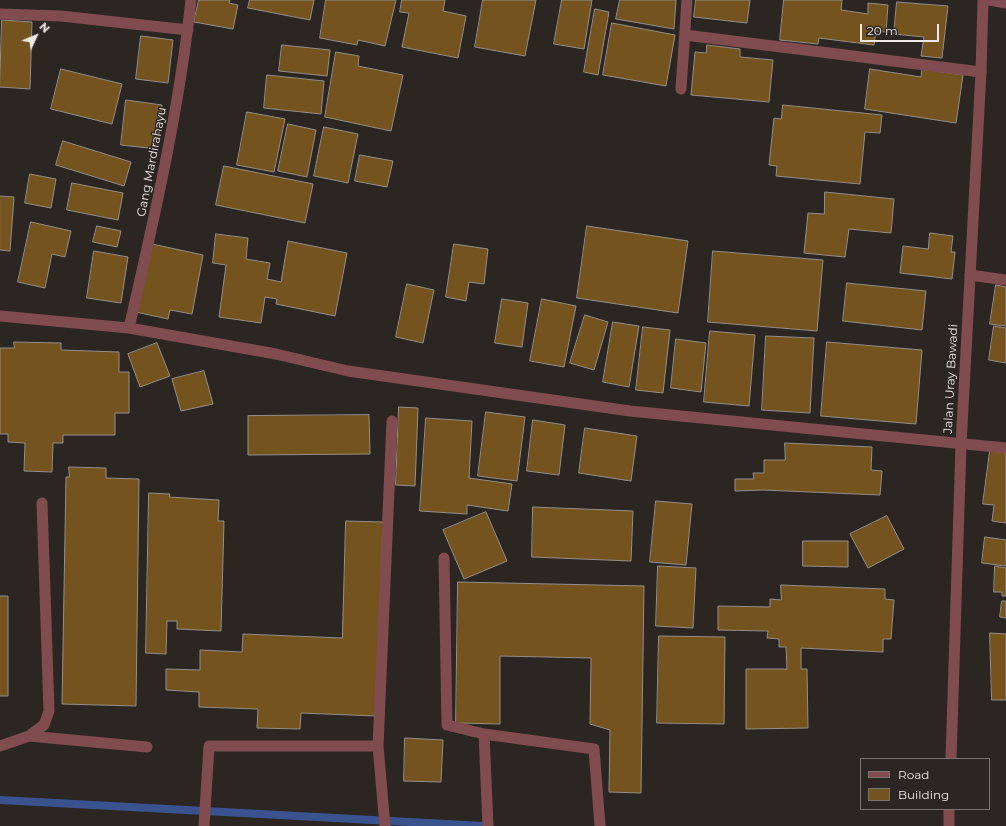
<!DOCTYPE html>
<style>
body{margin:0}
#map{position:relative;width:1006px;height:826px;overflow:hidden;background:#2c2623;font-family:Montserrat,sans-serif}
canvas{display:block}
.legend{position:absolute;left:860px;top:758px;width:130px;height:52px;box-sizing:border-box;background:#2c2623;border:1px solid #797471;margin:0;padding:5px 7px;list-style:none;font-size:12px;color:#ede9e7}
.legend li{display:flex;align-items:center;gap:8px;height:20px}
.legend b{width:20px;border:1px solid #797471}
.north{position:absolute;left:16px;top:16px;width:40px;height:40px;-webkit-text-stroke:3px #2c2623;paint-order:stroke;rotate:46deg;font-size:11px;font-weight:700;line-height:16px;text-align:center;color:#ede9e7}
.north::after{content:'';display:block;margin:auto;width:14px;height:18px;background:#ede9e7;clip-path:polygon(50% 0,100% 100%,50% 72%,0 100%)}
.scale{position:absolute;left:860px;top:24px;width:79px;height:18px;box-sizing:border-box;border:2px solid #ede9e7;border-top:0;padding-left:5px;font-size:12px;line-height:14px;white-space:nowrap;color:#ede9e7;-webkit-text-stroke:3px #2c2623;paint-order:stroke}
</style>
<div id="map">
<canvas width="1006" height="826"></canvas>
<ul class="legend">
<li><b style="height:5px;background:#814c50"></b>Road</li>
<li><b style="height:11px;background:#74531f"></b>Building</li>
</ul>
<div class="north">N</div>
<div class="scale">20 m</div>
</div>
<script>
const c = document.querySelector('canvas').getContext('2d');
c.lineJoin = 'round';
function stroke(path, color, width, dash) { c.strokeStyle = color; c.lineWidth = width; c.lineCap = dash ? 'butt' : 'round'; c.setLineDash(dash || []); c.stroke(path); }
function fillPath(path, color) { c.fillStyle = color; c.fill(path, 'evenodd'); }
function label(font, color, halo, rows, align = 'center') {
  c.font = font + ' Montserrat,sans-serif'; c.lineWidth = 3; c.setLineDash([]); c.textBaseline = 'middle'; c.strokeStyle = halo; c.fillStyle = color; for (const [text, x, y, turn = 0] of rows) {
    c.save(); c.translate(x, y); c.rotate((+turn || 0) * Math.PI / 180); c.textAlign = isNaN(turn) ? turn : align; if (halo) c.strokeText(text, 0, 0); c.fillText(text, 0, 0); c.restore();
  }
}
stroke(new Path2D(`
 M0 800 484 826`), '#3a538e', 8);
const building = new Path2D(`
 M199 0H230L229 3 238 5 233 29 194 22Z
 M250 0H314L310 20 248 8Z
 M326 0H396L385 46 358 40 357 45 320 38Z
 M402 0H445L443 11 466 16 458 58 402 47 409 13 400 12Z
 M483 0H536L525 56 475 47Z
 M562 0H592L584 49 554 44Z
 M620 0H676L674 29 616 19Z
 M696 0H750L747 23 694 17Z
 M784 0H842L841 10 868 14V3L888 5 886 32 876 31 874 45 819 38 818 44 780 40Z
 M897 2 948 6 942 58 921 56 924 37 894 34Z
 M595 9 609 12 598 75 584 72Z
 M2 20 32 22 30 89 0 87Z
 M612 23 675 35 666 86 603 75Z
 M141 36 173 40 168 83 136 79Z
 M282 45 330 50 327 76 279 71Z
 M707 45 740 49V57L773 60 769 102 691 95 695 52 706 53Z
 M336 52 359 56 358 66 403 75 391 131 325 117Z
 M61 69 122 84 112 124 51 109Z
 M870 69 921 77 922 69 963 75 956 123 865 109Z
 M267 75 324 81 321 114 264 108Z
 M126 100 162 105 158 149 121 145Z
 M783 105 882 115 880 133 865 132 860 184 776 176 777 166 769 165 774 118 781 119Z
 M247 112 285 119 274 172 237 165Z
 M288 124 316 130 307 177 278 171Z
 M324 127 358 134 348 183 314 176Z
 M63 141 131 162 124 186 56 165Z
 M360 155 393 161 387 187 355 181Z
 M224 166 313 184 305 223 216 205Z
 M30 174 56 179 51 208 25 203Z
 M72 183 123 193 118 220 67 210Z
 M825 192 894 199 891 233 849 229 845 257 804 253 808 213 824 214Z
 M0 196 14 197 10 251 0 250Z
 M31 222 71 231 65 257 52 254 45 288 18 282Z
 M97 226 121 231 117 247 93 242Z
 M587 226 688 241 678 313 577 298Z
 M930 233 953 236 951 252H955L952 279 900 273 903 246 928 249Z
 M216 234 248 238 246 259 270 263 267 279 281 282 288 241 347 253 335 316 276 304 277 299 265 297 261 323 219 317 226 265 213 263Z
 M152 244 203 255 192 314 170 310 168 319 136 312Z
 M454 244 488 249 484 284 469 282 466 301 446 297Z
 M94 251 128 257 121 303 87 298Z
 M713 251 823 260 817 331 708 322Z
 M847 283 926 291 922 330 843 321Z
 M407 284 434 290 423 343 396 337Z
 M996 285 1006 287V326L990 324Z
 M502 299 528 303 522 347 495 343Z
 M542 299 576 306 564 367 530 361Z
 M585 315 608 322 594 370 570 363Z
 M613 322 639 326 629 387 603 382Z
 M994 326 1006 328V363L989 360Z
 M643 327 670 330 663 393 636 390Z
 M710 331 755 335 749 406 704 402Z
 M766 336 814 338 810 413 762 410Z
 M676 339 706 343 701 392 671 388Z
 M14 342 61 343V350L119 352V372H129V413H115V435H63V443H53L52 472 24 471 25 443 8 442V434H0V348H14Z
 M827 342 922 350 916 424 821 416Z
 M157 343 170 376 140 387 128 354Z
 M204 371 213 404 181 411 172 379Z
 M399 407 418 408 415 486 396 485Z
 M486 412 525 417 517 481 478 476Z
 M369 415 370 454 248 455V416Z
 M426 418 472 421 469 478 512 484 508 511 467 505V514L420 511Z
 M533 420 565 425 559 475 527 471Z
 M585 428 637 436 631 481 579 473Z
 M785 443 872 447 871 470 882 471 880 495 763 490 735 491V479H754L753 473H764V460H785Z
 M990 451 1006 453V523L992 521 994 505 983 504Z
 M69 467 106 468V478L139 479 136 706 62 704 66 477H69Z
 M149 493 170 494 169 497 219 500 218 521H224L221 631 177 629V621H167L166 654 146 653Z
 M656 501 692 504 686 565 650 562Z
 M533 507 633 511 631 561 532 557Z
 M486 512 507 561 464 579 443 530Z
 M887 516 904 549 868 568 850 534Z
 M346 521 383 522 376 716 301 713 300 729 257 728 258 709 199 707V692L166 690V669L200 670V650L242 652 243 634 342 638Z
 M985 537 1006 540V566L982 563Z
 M803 541H848V567L803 566Z
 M658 566 696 568 693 628 656 626Z
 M995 566 1006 568V596H1002V592H994Z
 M458 582 644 586 641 793 609 792 610 730 590 724 591 658 500 656V724L456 723Z
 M781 585 885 589V599L894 600 891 639H883V652L801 648V669H807L808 728 746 729V669H787L786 647H779V639L767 638 768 631 718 630V606L770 607V599L781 600Z
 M0 596H8V696H0Z
 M1002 601H1006V618L1000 617Z
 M990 633 1006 634V700H992Z
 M659 636 725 637 724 724 657 723Z
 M405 738 443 740 441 782 404 781Z`);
fillPath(building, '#74531f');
stroke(building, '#938f89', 1);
stroke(new Path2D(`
 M444 558 447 725 484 734 488 826
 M484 734 594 749 600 826
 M29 736 147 747
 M0 746 29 736 44 725 49 711 42 503
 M378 746 392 421
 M204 826 209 746H378L385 826`), '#814c50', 11);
stroke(new Path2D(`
 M989 0 1006 3
 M0 14 61 16 188 30
 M685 35 981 72
 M681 89 687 0
 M970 275 1006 280
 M0 316 129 328 276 354 348 371 630 411 1006 448
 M129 328C154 219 179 111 191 0`), '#814c50', 11);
stroke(new Path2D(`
 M951 759 961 445 981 72 983 0
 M949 826V809`), '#814c50', 11);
label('12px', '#ede9e7', '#2c2623', [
 ["Gang Mardirahayu",152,162,-79],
 ["Jalan Uray Bawadi",951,379,-87]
]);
</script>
